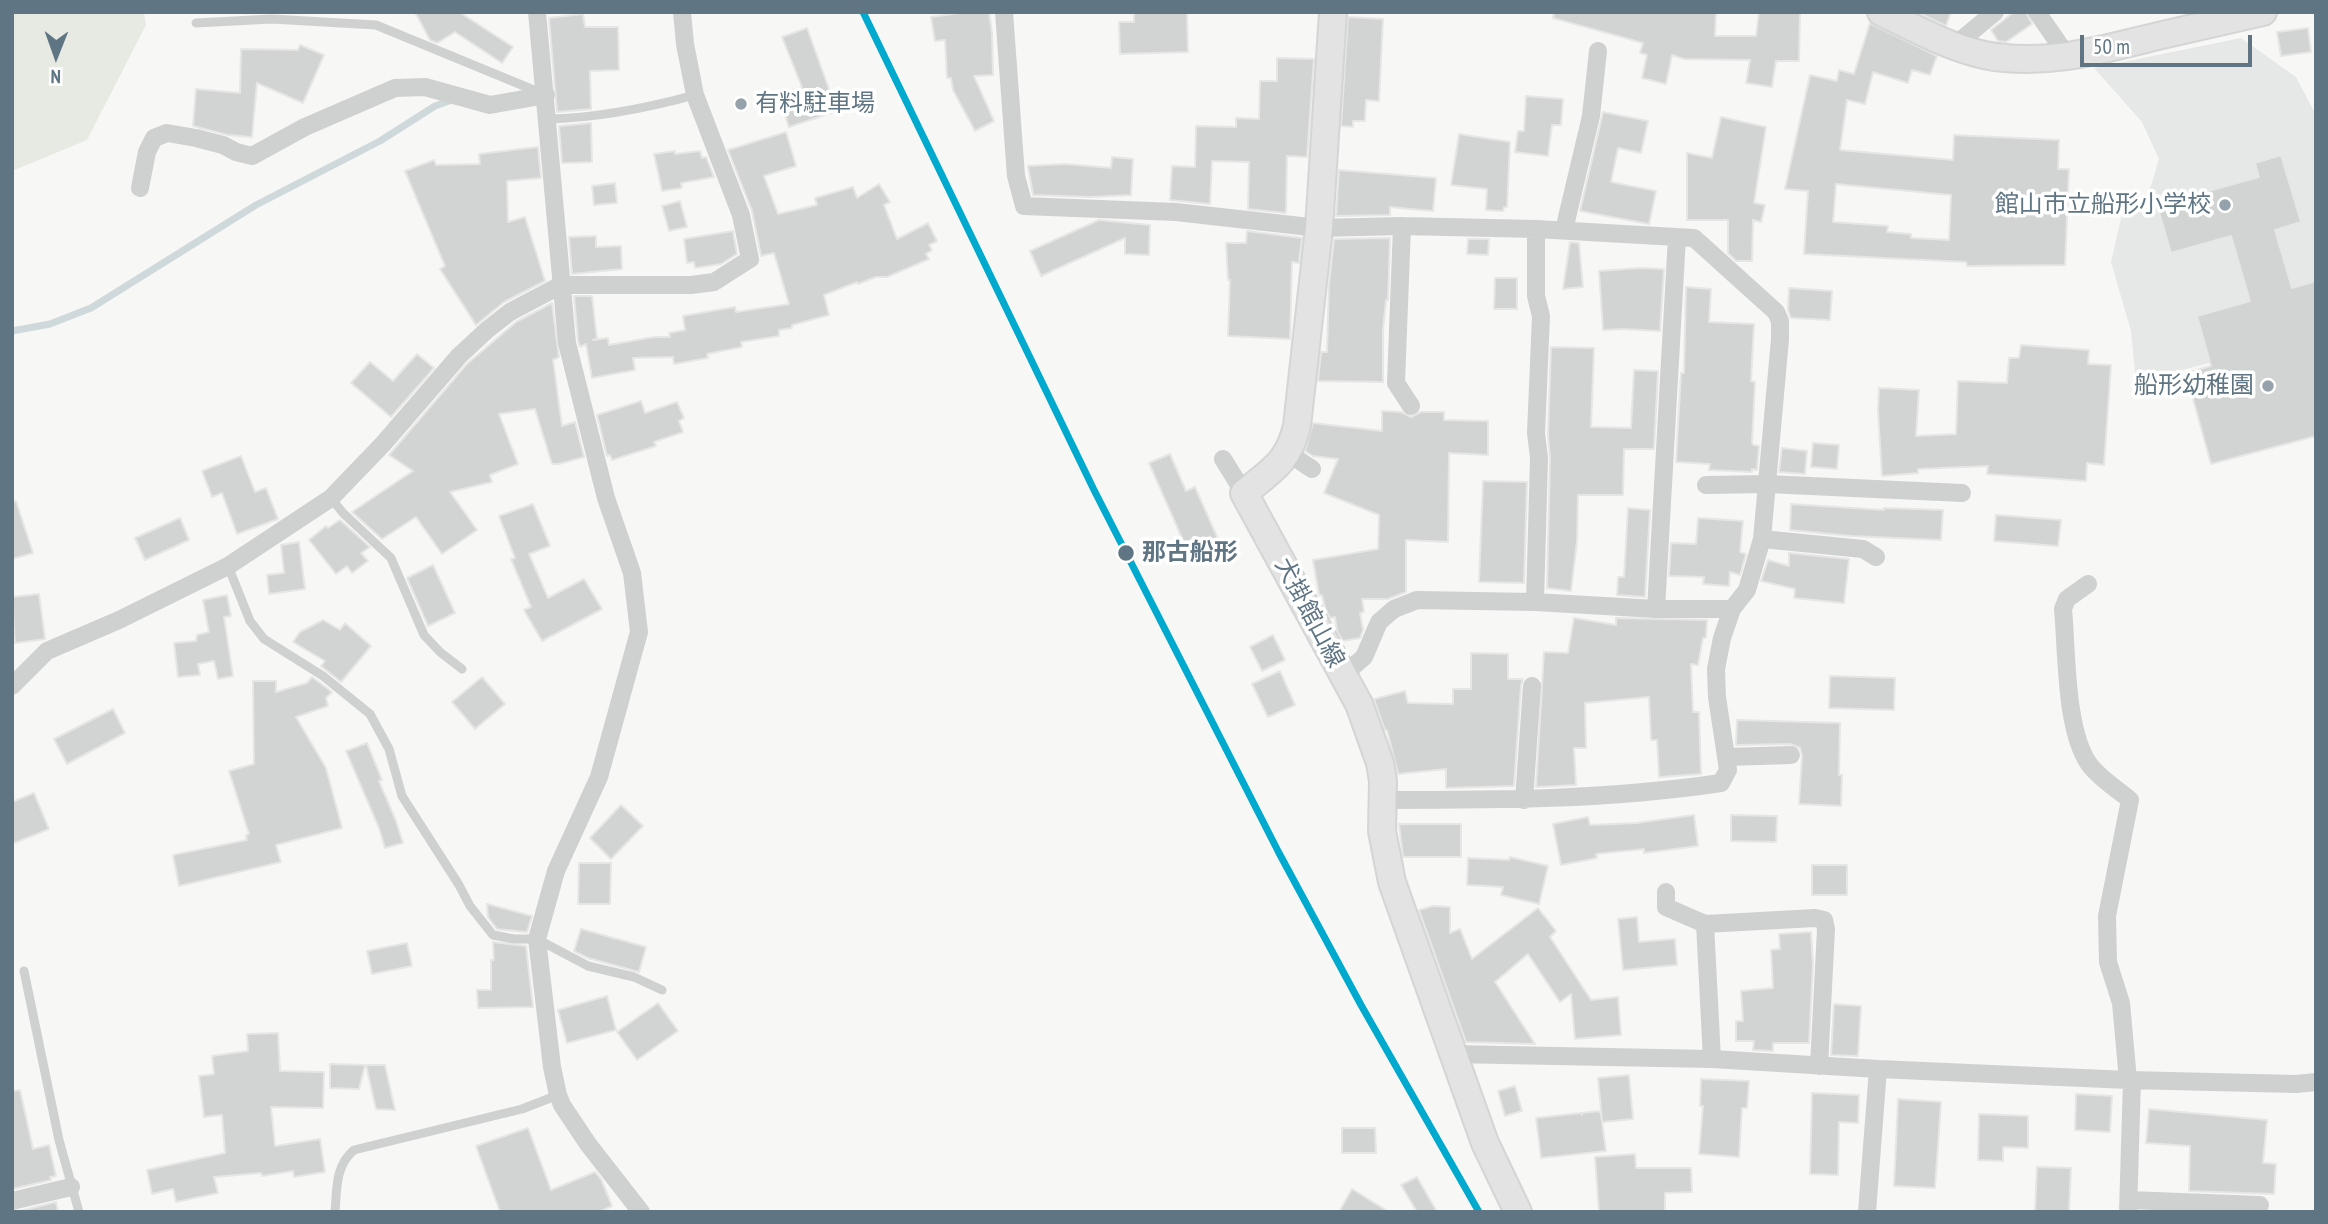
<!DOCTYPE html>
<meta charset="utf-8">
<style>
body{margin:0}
#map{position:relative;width:2328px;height:1224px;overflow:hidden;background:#f7f7f5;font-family:"PT Sans Narrow",sans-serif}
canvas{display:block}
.frame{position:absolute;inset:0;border:14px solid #607583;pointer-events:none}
.north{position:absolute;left:21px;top:21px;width:70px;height:70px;-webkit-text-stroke:5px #fff;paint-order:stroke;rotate:181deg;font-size:19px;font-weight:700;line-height:28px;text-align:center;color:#607583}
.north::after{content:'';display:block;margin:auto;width:24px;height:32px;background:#607583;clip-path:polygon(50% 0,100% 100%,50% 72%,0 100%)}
.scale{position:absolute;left:2080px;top:35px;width:172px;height:32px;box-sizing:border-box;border:4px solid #607583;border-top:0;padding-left:9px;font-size:21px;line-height:24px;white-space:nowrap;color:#607583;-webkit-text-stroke:5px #fff;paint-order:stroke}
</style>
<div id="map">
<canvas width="2328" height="1224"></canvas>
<div class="frame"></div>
<div class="north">N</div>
<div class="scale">50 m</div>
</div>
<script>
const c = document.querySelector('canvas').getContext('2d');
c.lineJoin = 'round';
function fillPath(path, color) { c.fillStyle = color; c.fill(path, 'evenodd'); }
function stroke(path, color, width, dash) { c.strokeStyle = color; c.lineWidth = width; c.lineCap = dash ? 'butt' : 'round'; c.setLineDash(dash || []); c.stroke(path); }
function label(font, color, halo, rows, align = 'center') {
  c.font = font + ' "PT Sans Narrow","Noto Sans JP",sans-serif'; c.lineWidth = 7; c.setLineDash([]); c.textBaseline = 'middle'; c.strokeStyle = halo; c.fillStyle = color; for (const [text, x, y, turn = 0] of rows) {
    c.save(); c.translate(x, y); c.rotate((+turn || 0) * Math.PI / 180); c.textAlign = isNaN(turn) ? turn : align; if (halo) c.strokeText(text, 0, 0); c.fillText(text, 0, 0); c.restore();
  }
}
fillPath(new Path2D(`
 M2241 38 2296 77 2316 115V335L2136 382 2131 331 2111 262 2121 218 2149 192 2159 159 2142 122 2094 68Z`), '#e6e8e8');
fillPath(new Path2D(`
 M12 12H144L146 25 87 140 12 171Z`), '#e6eae3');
stroke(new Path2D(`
 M12 331 50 324 91 308 256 205 380 141 435 106 449 101`), '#cfd8da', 7);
const building = new Path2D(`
 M415 12H459L513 47 502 63 455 32 437 43 430 40Z
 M966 12H989L992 33 993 75 974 76 994 121 975 131 953 90 951 78H947L945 40 935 41 931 17Z
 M1134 12H1187L1188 52 1120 54 1119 22H1134Z
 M1554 12H1716L1715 36H1756L1759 12H1800L1799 61H1776L1772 87 1746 83 1750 60 1684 59 1672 55 1666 84 1642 78 1647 55 1640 53 1643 43 1553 18Z
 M1917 12H1951L1946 26Z
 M2014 12H2026L2032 24 2006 42 1998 41 1991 30Z
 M583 14 585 27H618L619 70 590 71 591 109 557 112 549 18Z
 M1348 17 1383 19 1379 101 1366 100 1365 121H1353V127L1341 126Z
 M1870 23 1937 56 1930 75 1912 70 1908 83 1873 72 1865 104 1847 100 1840 150 1953 160 1954 135 2059 140 2058 169H2069L2065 265 1967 266 1966 262 1804 254 1808 191 1785 189 1810 75 1837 81 1839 70 1854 74ZM1836 184 1951 195 1949 240 1911 238V234L1887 232 1888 226 1833 222Z
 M807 28 837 111 789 127 778 94 802 87 782 37Z
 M2308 28 2311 52 2281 56 2277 32Z
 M300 45 324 55 303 103 257 83 252 137 228 135 193 126 196 89 240 93 241 49 298 50Z
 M1277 58 1314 59 1307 157 1287 156 1286 213 1248 209 1249 162 1212 161 1210 204 1170 200 1172 166 1195 167 1196 126 1236 127V118L1259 119 1260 81H1277Z
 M1526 96 1563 99 1561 125H1552L1548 156 1515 152 1518 131H1524Z
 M1603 112 1648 121 1641 153 1618 148 1611 182 1656 191 1649 224 1580 211Z
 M1721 117 1766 127 1754 203 1765 205 1761 222 1753 220 1752 261H1736L1728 253V220H1687V153L1712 158Z
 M591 123 592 162 562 163 559 126Z
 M786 132 796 166 764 176 778 214 817 205 815 198 853 187 857 198 879 184 890 202 884 205 897 239 928 223 937 241 929 245 932 250 926 254 929 259 887 277H876L858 284 857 282 824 295 829 315 792 325V328L779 330V336L741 342 742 347 707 354 708 358 674 364 673 357 633 358 635 370 592 378 586 344 580 347 578 341 574 296H592L597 339 593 340 608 338 609 345 654 337H670L669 333 685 330 683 316 735 307 736 312 789 304 774 253 761 256 752 211 728 150Z
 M1459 134 1510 142 1507 207H1504L1503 211 1486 210 1487 189 1451 185Z
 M538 147 541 178 507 181 508 222 525 217 545 281 504 302 476 325 440 269 445 266 405 171 434 160 436 165 480 164 479 154Z
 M675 151V154L700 151 702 158 706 157 714 177 681 183 682 188 662 191 654 154Z
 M2281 155 2301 222 2275 230 2292 288 2316 281V436L2211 464 2186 373 2211 366 2197 316 2250 301 2231 236 2171 253 2157 205 2259 177 2255 163Z
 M1112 157 1133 159 1131 195 1091 197 1033 195 1028 166 1065 164 1111 168Z
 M1339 170 1436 178 1433 211 1390 207V215L1336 216Z
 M615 183 617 203 594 205 592 186Z
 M680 201 687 227 669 231 662 206Z
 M1099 220 1150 225 1149 255 1125 254V238L1041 276 1030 251Z
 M733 231 737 254 721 264 695 268 694 262 687 263 684 239Z
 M1247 231 1302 238 1299 263 1292 262 1290 339 1228 336 1230 280H1228L1226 243H1246Z
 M596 236V247L621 246 622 269 572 274 569 237Z
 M1390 238 1388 300H1386L1383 329V382L1318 381 1321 352H1327L1329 284 1334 239Z
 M1468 239H1489L1488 255 1467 254Z
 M1570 242 1579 243 1583 287 1563 289Z
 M1640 268 1664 269 1660 331 1623 329 1603 330 1599 271Z
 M1495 278H1517V309H1494Z
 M1686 287 1711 289 1709 322 1754 324 1751 381 1755 382 1752 442 1753 445 1759 446 1757 470 1752 469V472L1709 470 1710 464 1676 462 1681 373H1684Z
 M1789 288 1832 291 1830 320 1791 318 1788 310Z
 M552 303 559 357 553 360 562 426 575 422 584 457 559 464H552L535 409 499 414 518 464 490 475 492 482 450 492 477 530 442 554 416 517 382 539 352 512 413 471 389 455 467 364 516 322Z
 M2021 345 2089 350 2088 364 2111 365 2104 465 2087 463 2086 481 1987 474 1988 466 1918 469V473L1882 476 1878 411 1879 388 1919 390 1916 436 1956 434 1958 381 2007 383 2009 358H2019Z
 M1551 347 1594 348 1591 427 1631 428 1634 370 1658 371 1654 449H1624L1623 495H1578L1577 541 1571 591 1547 588 1550 458 1548 434Z
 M417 354 434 368 391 417 351 383 370 362 393 381Z
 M641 401 645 413 677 402 684 418 679 421 683 432 654 442 656 446 612 460 610 455 607 456 597 415Z
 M1382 411 1401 412 1411 417 1421 412H1444V420L1488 421V455L1449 453 1448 542 1406 540V592L1388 599H1362L1364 612 1360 613 1363 630 1360 638 1343 641 1337 631 1335 617 1330 618 1325 608 1322 595H1319L1313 560 1378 549 1379 515 1324 493 1338 459 1313 456 1305 451 1313 423 1382 431Z
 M1813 443 1839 445 1837 469 1811 467Z
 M1782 448 1807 451 1805 474 1779 472Z
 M1170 454 1186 491 1195 487 1219 541 1217 542 1223 554 1204 563 1199 550 1189 554 1149 463Z
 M241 456 255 492 266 488 278 519 237 534 222 493 212 497 202 471Z
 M1483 481 1527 482 1524 583 1479 582Z
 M16 501 33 553 12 559V502Z
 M533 504 550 546 529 554 548 598 584 579 602 609 542 641 524 610 531 607 511 559 515 558 499 516Z
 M1791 504 1884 510V508L1943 510 1941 540 1851 536 1790 530Z
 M1628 508 1650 510 1645 597 1617 595 1618 577H1624Z
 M1996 515 2061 520 2058 546 1994 541Z
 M180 518 189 540 145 560 135 538Z
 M1698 518 1743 521 1740 552 1746 554 1740 575 1730 572 1729 586 1703 584 1704 577 1669 576 1671 543 1696 544Z
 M340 520 370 547 361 553 368 561 352 573 347 566 336 574 309 540 326 526 328 528Z
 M299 542 305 589 269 594 267 575 284 573 281 545Z
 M1789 553 1849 559 1844 603 1794 598 1795 589 1761 581 1768 560 1789 566Z
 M433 565 455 613 428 626 407 578Z
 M39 594 45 639 15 643 12 597Z
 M227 595 231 616 224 617 233 676 218 679 214 661 198 664 200 675 178 677 174 643 196 641 197 635 209 632 203 600Z
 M1574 618 1616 625V618L1707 620 1706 638H1703L1698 665 1691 664 1693 712H1699L1701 774 1659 777 1657 740H1651L1649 697 1585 703 1586 748H1574L1576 785 1536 787 1544 652 1568 653Z
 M323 620 340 630 345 623 371 646 341 682 321 666 325 661 293 642 300 632Z
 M1273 635 1285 660 1262 671 1250 647Z
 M1471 653 1508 654V679H1523L1521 685 1514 786 1446 788V769L1398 774 1387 730H1385L1374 699 1405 691 1408 703 1453 704V689H1471Z
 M1280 671 1295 705 1268 717 1252 684Z
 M1830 676 1895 678 1894 710 1829 708Z
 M312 677 332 692 326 698 328 706 296 717 326 768 342 828 276 845 281 862 179 886 173 855 247 840 246 835 249 834 229 771 254 764 253 681H276V692L307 683Z
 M482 677 505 704 475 729 452 702Z
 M113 709 125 733 67 764 54 739Z
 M1737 720 1840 723 1839 775H1842L1841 806 1799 804 1802 755 1800 748 1791 744 1736 745Z
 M367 743 382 780 379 781 396 821 403 843 385 848 379 828 346 751Z
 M34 793 49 829 12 844V802Z
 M621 805 643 826 611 859 590 838Z
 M1694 815 1698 846 1644 853V849L1596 854 1597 858 1561 865 1553 824 1588 817 1590 825 1637 823Z
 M1731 815 1777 816 1776 842 1731 841Z
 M1399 824H1461V857H1403Z
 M1510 857 1548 866 1539 904 1501 895 1503 887 1467 885 1468 858 1509 860Z
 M579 863H611L610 904H578Z
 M1812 865H1847V895H1812Z
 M487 904 532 916 527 932 497 929 488 917Z
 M1433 906 1450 907V933L1460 929 1472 959 1538 908 1556 931 1550 937 1591 1000 1618 997 1621 1035 1575 1039 1571 994 1560 1002 1528 954 1495 982 1535 1044 1466 1042 1419 910Z
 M1637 917 1639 942 1675 939 1677 965 1623 970 1618 919Z
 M581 929 646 947 639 972 588 958 574 951Z
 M1811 932 1813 965 1809 1043H1773V1051L1753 1050 1754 1041H1736V1021H1743L1741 991 1773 988 1771 950 1780 949 1779 934Z
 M493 942 526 946 533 1007 478 1008 477 990H491V960H494Z
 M407 943 412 966 372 974 367 951Z
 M607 996 616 1030 567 1043 558 1010Z
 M658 1003 678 1031 637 1060 617 1032Z
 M1834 1004 1861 1006 1858 1056 1831 1055Z
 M278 1033 280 1071 324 1072 323 1108 271 1107 275 1146 320 1139 325 1172 294 1177 293 1171 262 1176 261 1173 214 1177 218 1193 176 1202 173 1189 152 1194 147 1170 225 1153 222 1115 204 1117 199 1076 214 1074 212 1056 248 1051 247 1034Z
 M330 1064 365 1065 359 1089 330 1088Z
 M366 1065H385L395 1110 376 1109Z
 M1629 1075 1633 1119 1602 1122 1606 1151 1541 1158 1536 1118 1581 1113 1582 1115 1581 1113 1600 1111 1602 1120 1598 1078Z
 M1701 1079 1749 1081 1747 1108H1742L1739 1157 1699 1154 1703 1106H1700Z
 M1515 1086 1522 1111 1505 1116 1498 1091Z
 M20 1090 33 1149 49 1145 56 1176 50 1177 51 1180 12 1189V1091Z
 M1812 1093 1859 1095 1858 1123 1839 1122 1838 1175 1810 1174Z
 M2076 1094 2112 1096 2110 1132 2075 1130Z
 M1898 1099 1941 1102 1935 1188 1894 1186Z
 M2149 1109 2267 1120 2263 1163 2276 1164 2274 1194 2189 1191 2190 1146 2146 1143Z
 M1979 1114 2028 1116V1148L2003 1147V1161L1978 1160Z
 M528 1128 551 1190 595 1172 601 1179 612 1206 599 1212H500L476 1146Z
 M1342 1128H1375L1376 1153H1342Z
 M1635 1154 1636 1168H1691L1692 1192 1665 1193V1212H1599L1595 1157Z
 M2037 1167 2071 1168 2069 1212H2035Z
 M1417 1177 1437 1212H1417L1401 1185Z
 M1352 1189 1389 1212H1339Z
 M56 1202 58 1212H16Z`);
fillPath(building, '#d2d3d3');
stroke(building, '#e6e6e5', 2);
const secondary = new Path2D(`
 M1333 12 1319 228 1297 426C1288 463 1272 470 1244 493L1359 704 1380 763 1383 781 1382 831 1392 882 1485 1143 1518 1212
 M1881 12C1914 28 1948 47 1984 55 2044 67 2101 50 2158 36 2193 28 2228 20 2263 12`);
stroke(secondary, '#d4d5d5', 30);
stroke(new Path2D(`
 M196 23 272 19 376 25 541 93
 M548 119C598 118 647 108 695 95
 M331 498 343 513 391 558 424 635 440 652 462 669
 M228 566 250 621 264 639 323 676 370 714 389 749 402 796 459 885 470 906 493 935 514 939H537L588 966 634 977 662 990
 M24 971 59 1140 79 1212
 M335 1212C337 1189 335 1166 354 1150L522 1109 558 1095`), '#cfd0d0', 9);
stroke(new Path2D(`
 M537 12 567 343 606 498 632 573 639 632 599 777 556 871 537 939 552 1067 558 1095 562 1105 588 1144 641 1212
 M1004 12 1016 176 1024 206 1176 212 1319 228 1402 226 1536 229 1694 238 1776 312 1780 321V339L1762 539 1747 590 1732 609 1722 638 1716 669 1717 697 1728 770 1721 783C1606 800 1498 800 1383 800
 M2037 12 2068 57
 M1954 46 1995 12
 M140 188 147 152 154 138 167 133 196 138 223 145 236 152 252 156 305 127 395 88 425 87 490 105 546 95
 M1402 226 1396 383 1411 406
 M1564 230 1591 116 1598 51
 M1288 453 1312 469
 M1223 459 1244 493
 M1706 485 1767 484 1962 493
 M1762 539 1863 549 1876 557
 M2088 584 2067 599 2063 609C2067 651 2065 730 2089 764 2099 778 2117 789 2130 800L2107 916 2108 962 2121 1003 2128 1080
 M1535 602 1539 458 1536 433 1541 316 1536 296V229
 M1656 609 1677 237
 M1342 676 1364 657 1379 622 1394 609 1417 600 1535 602 1656 609H1732
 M12 686 47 651 119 620 228 566 331 498 383 444 459 356 487 330 510 312 561 285H691L714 282 750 259 741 215 695 95 685 44 682 12
 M1727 757 1791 755
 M1524 800 1532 686
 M1666 892V907L1705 924 1815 918 1824 920 1826 929 1819 1066
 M1705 924 1712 1059
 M1452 1054 1712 1059 1878 1069 2128 1080 2296 1084 2316 1082
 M2129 1200 2260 1205
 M12 1201 71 1187
 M1867 1212 1878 1069
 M2128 1212 2132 1080`), '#cfd0d0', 18);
stroke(secondary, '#e2e3e2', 26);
stroke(new Path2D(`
 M863 12 1094 490 1279 853 1361 1005 1479 1212`), '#00a9ce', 7);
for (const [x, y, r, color] of [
 [741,104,7,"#95a2ab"],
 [2225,205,7,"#95a2ab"],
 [2268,386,7,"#95a2ab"],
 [1126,553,9,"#607583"]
]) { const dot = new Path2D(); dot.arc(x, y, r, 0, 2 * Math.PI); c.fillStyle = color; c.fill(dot); stroke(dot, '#fff', 2.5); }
label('24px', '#607583', '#fff', [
 ["有料駐車場",755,104,"left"],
 ["館山市立船形小学校",2211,205],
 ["船形幼稚園",2254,386]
], 'right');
label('bold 24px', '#607583', '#fff', [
 ["那古船形",1142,553]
], 'left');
label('24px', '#607583', '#fff', [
 ["犬掛館山線",1309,613,62]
]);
</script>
